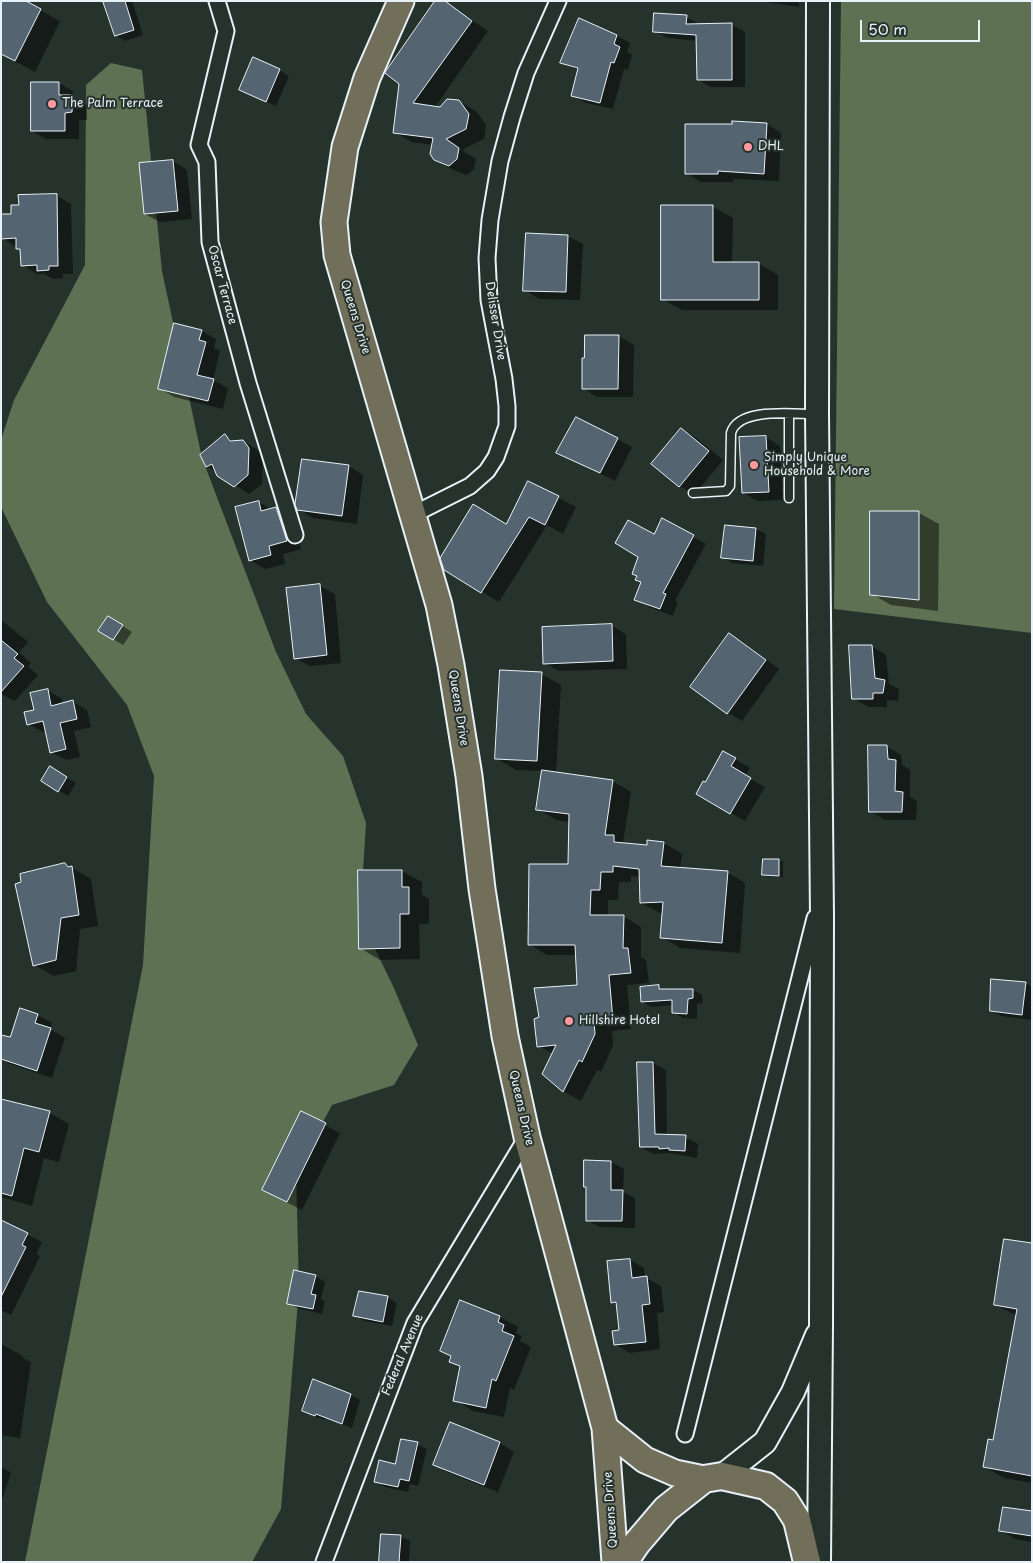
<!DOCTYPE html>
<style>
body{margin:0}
#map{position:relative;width:1033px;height:1563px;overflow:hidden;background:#26332d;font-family:"Playpen Sans",sans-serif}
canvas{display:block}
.frame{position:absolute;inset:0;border:2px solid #e8f1f8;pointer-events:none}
.scale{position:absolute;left:860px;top:20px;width:120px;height:22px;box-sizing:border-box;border:2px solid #e8f1f8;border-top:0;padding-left:6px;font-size:15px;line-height:18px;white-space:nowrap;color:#e8f1f8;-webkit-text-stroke:4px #26332d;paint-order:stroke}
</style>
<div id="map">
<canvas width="1033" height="1563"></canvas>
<div class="frame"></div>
<div class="scale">50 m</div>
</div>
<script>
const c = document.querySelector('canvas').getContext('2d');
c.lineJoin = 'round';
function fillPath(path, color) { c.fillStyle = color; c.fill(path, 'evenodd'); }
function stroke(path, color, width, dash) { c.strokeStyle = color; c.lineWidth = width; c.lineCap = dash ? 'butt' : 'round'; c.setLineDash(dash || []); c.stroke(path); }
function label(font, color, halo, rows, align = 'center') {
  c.font = font + ' "Playpen Sans",sans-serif'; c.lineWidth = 4; c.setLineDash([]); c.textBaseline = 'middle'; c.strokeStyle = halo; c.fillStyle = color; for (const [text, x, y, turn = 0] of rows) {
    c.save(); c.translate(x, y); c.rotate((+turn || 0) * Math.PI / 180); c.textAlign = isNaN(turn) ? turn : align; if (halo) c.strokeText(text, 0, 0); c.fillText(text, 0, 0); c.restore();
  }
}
fillPath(new Path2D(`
 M841 1H1032V633L834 609Z
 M111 63 142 70 162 271 202 458 276 652 306 714 343 756 366 823 360 918 393 986 418 1045 394 1085 332 1105 296 1172 299 1289 281 1509 252 1562H25L143 965 154 776 127 705 47 602 1 507V440L14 400 85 265 86 85Z`), '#5f7153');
fillPath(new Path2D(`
 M1 1H24L60 21 35 72 1 54Z
 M104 1H132L143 35 125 41 116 35Z
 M443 1 488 31 435 107 441 108 459 101 477 112 486 125 484 139 462 150 476 159 474 169 467 175 453 170 435 159 433 145 412 142 394 132Z
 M759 1H799V7Z
 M686 17 701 25 731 24 745 32V87H711L698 80V41L668 38 654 31Z
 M617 36 630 43 627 52 632 55 628 70 624 69 613 109 586 103 572 95 579 71 561 62Z
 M279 70 289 76 276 106 240 89Z
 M59 83 73 91V97L87 105V120H79V139H46L32 131Z
 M767 124 781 133 779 181 733 179V182H701L686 173Z
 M173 161 187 170 192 219 160 222 145 214Z
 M56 195 71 204 73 274H63V278L53 279 44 274H37L22 265V251L2 238 13 215 20 206Z
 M713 207 733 218 732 263H758L778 275V310H682L662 299Z
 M568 236 583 244 580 300 539 299 525 290Z
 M202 331 216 339 214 348 220 351 213 380 228 388 223 409 174 397 159 388Z
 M619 336 634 345 633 397H597L583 388Z
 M682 429 696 438 723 460 694 495 680 486 653 464Z
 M225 436 235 442 243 441 258 450 263 457 262 484 249 494 207 466Z
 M766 437 780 446 783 500 758 501 743 493Z
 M617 439 632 447 615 481 558 452Z
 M349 466 363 475 357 524 313 518 298 509Z
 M529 482 576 507 563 534 547 525 499 602 445 569 507 526Z
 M259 502 271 509 276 508 291 517 301 549 283 554 285 564 265 569 250 560Z
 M871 512 919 513 939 524 938 611 891 605 872 594Z
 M663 520 706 544 675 601 678 602 673 616 649 607 636 599 642 583 637 580 654 536Z
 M726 526 756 529 766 534 763 566 732 563 723 557Z
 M320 586 335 594 341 663 310 666 295 658Z
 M1 620 28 642 19 652 31 663 28 667 38 675 15 701 1 694Z
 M118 623 132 632 123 645 113 639Z
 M612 626 626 634 627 669 559 671 544 663Z
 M729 635 744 643 779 669 742 721 727 712Z
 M871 646 886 655 889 684 899 689 898 701 887 700V707H868L853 698Z
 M541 674 561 685 556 773 612 781 631 792 623 842 627 844 648 847 664 843 682 854 680 869 727 872 745 883 740 953 680 948 662 937 664 913H660L641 903 640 877 631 876V882H619L618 900H608V916H623L641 927V957L646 960 649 983 627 985 631 1029 612 1031 613 1045 601 1072 597 1070 581 1101 563 1091 553 1054 539 1046 540 1018 578 986 577 955H547L529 944 569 865 570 822 556 820 538 809 543 771 516 770 496 758Z
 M47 690 62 699 63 704 73 702 87 710 91 727 74 731 80 757 66 760 51 752 47 731 43 732 28 724Z
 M886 746 901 755 902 765 910 770V797L917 801 916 820H885L870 811Z
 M724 752 750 768 745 776 765 787 745 821 698 793 705 784Z
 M50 768 76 783 68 796 42 781Z
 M764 860H779L783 862V877H768L763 875Z
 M65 864 91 879 98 926 80 929 76 971 54 976 34 965Z
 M402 871 422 882V895L429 899V924H419L420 959 380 960 360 948Z
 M1026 983 1032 987 1031 1020 1001 1016 992 1011Z
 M659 987 665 990H693L702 995 703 1003 697 1004V1019L683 1018 673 1012V1005L652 1007 642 1002Z
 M37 1015 52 1023 50 1029 65 1038 52 1078 10 1064 1 1059V1039H11Z
 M653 1063 666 1070 667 1136 685 1137 698 1144 697 1158 670 1153 653 1154 641 1147Z
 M1 1100 50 1113 69 1124 59 1162 44 1158 32 1206 1 1197Z
 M302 1113 340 1133 302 1210 278 1198Z
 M585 1162H611L624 1169 623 1192 635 1198V1228L600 1227 587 1220Z
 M1 1221 42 1242 36 1254 40 1256 11 1315 1 1310Z
 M1032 1244V1483L1004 1478 985 1467 994 1442 1017 1316 995 1305Z
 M630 1260 644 1268 645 1277 661 1286 664 1312 657 1313 660 1349 630 1353 615 1344 621 1331 618 1306 612 1302Z
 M315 1276 325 1282 321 1299 325 1302 322 1314 297 1308 288 1303Z
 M387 1297 397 1303 392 1326 364 1321 355 1315Z
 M500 1317 518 1327 516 1333 522 1336 520 1341 531 1347 514 1390 510 1388 504 1417 473 1411 455 1400 461 1368 450 1361Z
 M1 1344 23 1356V1358L31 1362 20 1438 1 1435Z
 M314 1381 351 1395 360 1400 352 1428 326 1418 325 1420 313 1416 303 1410Z
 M451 1424 500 1443 514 1452 498 1492 449 1473 435 1465Z
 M417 1444 427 1449 418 1486 410 1484 408 1492 385 1487 375 1481 396 1465Z
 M1 1467 11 1473 1 1503Z
 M1032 1513V1542L1015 1539 1000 1530Z
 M400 1536 410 1541 409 1562H381Z`), '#0007');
const building = new Path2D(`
 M1 1H26L41 9 15 61 1 54Z
 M103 1H125L134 30 115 36Z
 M435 1H445L472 21 413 103 440 107 447 99 459 100 469 114 466 129 446 139 459 148 457 159 449 166 434 160 430 154 433 138 393 133 399 84 385 73Z
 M654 13 687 15 686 24 732 23V80H697L696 35 653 32Z
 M579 18 617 35 614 44 620 47 614 63 611 62 600 103 571 96 578 68 560 63Z
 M253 57 280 69 266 102 239 90Z
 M31 82H59V95H73L72 112 65 113V131H31Z
 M732 121 767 123 764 174 718 171V174H685V124H732Z
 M173 160 178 211 144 214 139 163Z
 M57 194 58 266H49V270L37 271V265L21 266 20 249H16V238L1 239V214H11V205H19L18 195Z
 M661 205H713V262H759V300H661Z
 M526 233 568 235 566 292 523 291Z
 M174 323 202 330 199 340 206 342 197 375 214 379 208 401 158 389Z
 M585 335H619L618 389H582V358H584Z
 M576 417 618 438 600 473 556 453Z
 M681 428 709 451 679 487 651 464Z
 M225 434 230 441 243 440 249 448 248 475 234 487 217 476 212 464 206 467 200 455Z
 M766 436 769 492 742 493 739 437Z
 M302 459 349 465 342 516 297 510 295 505Z
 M528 481 559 496 545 525 529 517 481 593 444 570 440 558 473 504 506 524Z
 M259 501 261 511 276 507 287 541 269 546 271 555 249 561 235 507Z
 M870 511H919V600L870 595Z
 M662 518 694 535 663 593 666 594 660 609 634 600 641 582 635 580 637 576 632 574 638 557 615 543 628 520 654 534Z
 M725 525 756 528 753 561 721 558Z
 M320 584 327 655 294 659 286 588Z
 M108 616 123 625 113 640 98 631Z
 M612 624 613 661 543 664 542 627Z
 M729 633 766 660 727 714 690 687Z
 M1 640 18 654 14 658 24 666 1 692Z
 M849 645H872L875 678 885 680 883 693H873V699H852Z
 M500 670 542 672 537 761 495 759Z
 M48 689 51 706 73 700 77 719 60 723 66 749 50 753 43 721 27 725 24 712 34 710 30 693Z
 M868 745H887L888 759 896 760 895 791 903 792 902 812H869Z
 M723 751 736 758 731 766 751 778 730 814 696 794 703 781 705 782Z
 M50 766 67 777 58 792 41 781Z
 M542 770 613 780 605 835H614V842L647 845V840L664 842 661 866 728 871 722 943 660 938 663 902 640 903 639 869 613 866V872H601L600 890H591L590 915H624L623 948H628L631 973 609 975 613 1020 594 1021 595 1034 582 1062 579 1060 563 1092 542 1074 556 1045 537 1047 534 1019 539 1017 534 988 577 985 575 945H528L529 864H568L569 814 536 810Z
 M763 859H779V876L762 875Z
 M65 863 68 867 72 866 79 915 61 918 56 960 33 966 15 884 21 882 20 874Z
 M358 870H402V887H409V914H400V948L359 949Z
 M991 979 1026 982 1022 1015 990 1011Z
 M659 985V989H693V998L688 999 687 1014 672 1013V1000L641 1002 640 987Z
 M20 1008 38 1014 35 1023 51 1028 37 1071 1 1059V1035L10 1037Z
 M637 1062H653L655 1134 686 1135 685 1151 669 1150V1148L659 1149V1147H640Z
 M1 1099 50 1111 39 1152 24 1148 12 1196 1 1193Z
 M301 1111 326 1123 287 1202 262 1190Z
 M584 1160 611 1161V1190H623L622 1221H586V1187H584Z
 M1 1220 28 1233 22 1245 26 1247 1 1297Z
 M1004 1239 1032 1243V1476L983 1467 988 1439 993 1440 1017 1309 994 1305Z
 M630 1259 632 1278 647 1276 650 1304 642 1305 646 1342 614 1345 612 1331 619 1330 616 1302 611 1303 607 1261Z
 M294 1270 316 1275 311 1294 316 1295 313 1309 287 1304Z
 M359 1291 388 1296 383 1322 353 1316Z
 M460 1300 500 1316 498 1322 504 1325 502 1331 514 1336 496 1381 492 1379 486 1408 453 1401 460 1366 449 1362 451 1356 440 1351Z
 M313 1379 351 1394 342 1424 316 1414 315 1416 302 1411Z
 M450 1422 500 1442 484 1485 433 1465Z
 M401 1439 418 1442 409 1481 400 1479 398 1487 374 1482 379 1460 395 1464Z
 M1003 1507 1032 1511V1536L999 1531Z
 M381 1534 401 1535 399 1562H379Z`);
fillPath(building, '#556471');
stroke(building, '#e8f1f8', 1);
const service = new Path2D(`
 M789 414V498
 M693 493 726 491 730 486 731 433C738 407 793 414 815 414`);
const minor = new Path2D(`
 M217 1 226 31 199 145 207 162 210 242 248 383 295 535
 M414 514 470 486 487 471 496 457 507 426V406L504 379 489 300 487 258 490 220 500 161 512 117 526 73 558 1
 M685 1434 815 918
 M324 1562 415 1323 527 1137`);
const secondary = new Path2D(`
 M818 1 817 414 822 916 821 1325 819 1562
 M722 1476 765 1442 793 1392 817 1335`);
const primary = new Path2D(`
 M401 1 367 78 345 147 334 222 337 255 439 605 451 665 469 776 482 889 505 1036 527 1137 605 1428 615 1562
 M605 1428 645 1460 675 1473 704 1479`);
const trunk = new Path2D(`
 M624 1562 637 1543 666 1509 704 1479 722 1476 766 1486 785 1501 797 1520 807 1562`);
stroke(service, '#e8f1f8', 11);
stroke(minor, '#e8f1f8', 19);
stroke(secondary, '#e8f1f8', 26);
stroke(primary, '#e8f1f8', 29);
stroke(trunk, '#e8f1f8', 30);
stroke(service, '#26332d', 8);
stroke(minor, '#26332d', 15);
stroke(secondary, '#26332d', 22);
stroke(primary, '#716e59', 25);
stroke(trunk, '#716e59', 26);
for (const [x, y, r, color] of [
 [52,104,5,"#ff9aa2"],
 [748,147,5,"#ff9aa2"],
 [754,465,5,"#ff9aa2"],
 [569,1021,5,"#ff9aa2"]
]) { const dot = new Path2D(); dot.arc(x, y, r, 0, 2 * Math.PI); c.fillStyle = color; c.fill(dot); stroke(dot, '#26332d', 2); }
label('12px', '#e8f1f8', '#26332d', [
 ["The Palm Terrace",62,104],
 ["DHL",758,147],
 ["Simply Unique",764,458],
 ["Household & More",764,472],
 ["Hillshire Hotel",579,1021]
], 'left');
label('12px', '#e8f1f8', '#26332d', [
 ["Oscar Terrace",222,285,75],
 ["Queens Drive",355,317,73],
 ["Delisser Drive",495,321,81],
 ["Queens Drive",458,708,81],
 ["Queens Drive",521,1108,77],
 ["Federal Avenue",403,1355,-67],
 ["Queens Drive",611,1510,-94]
]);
</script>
